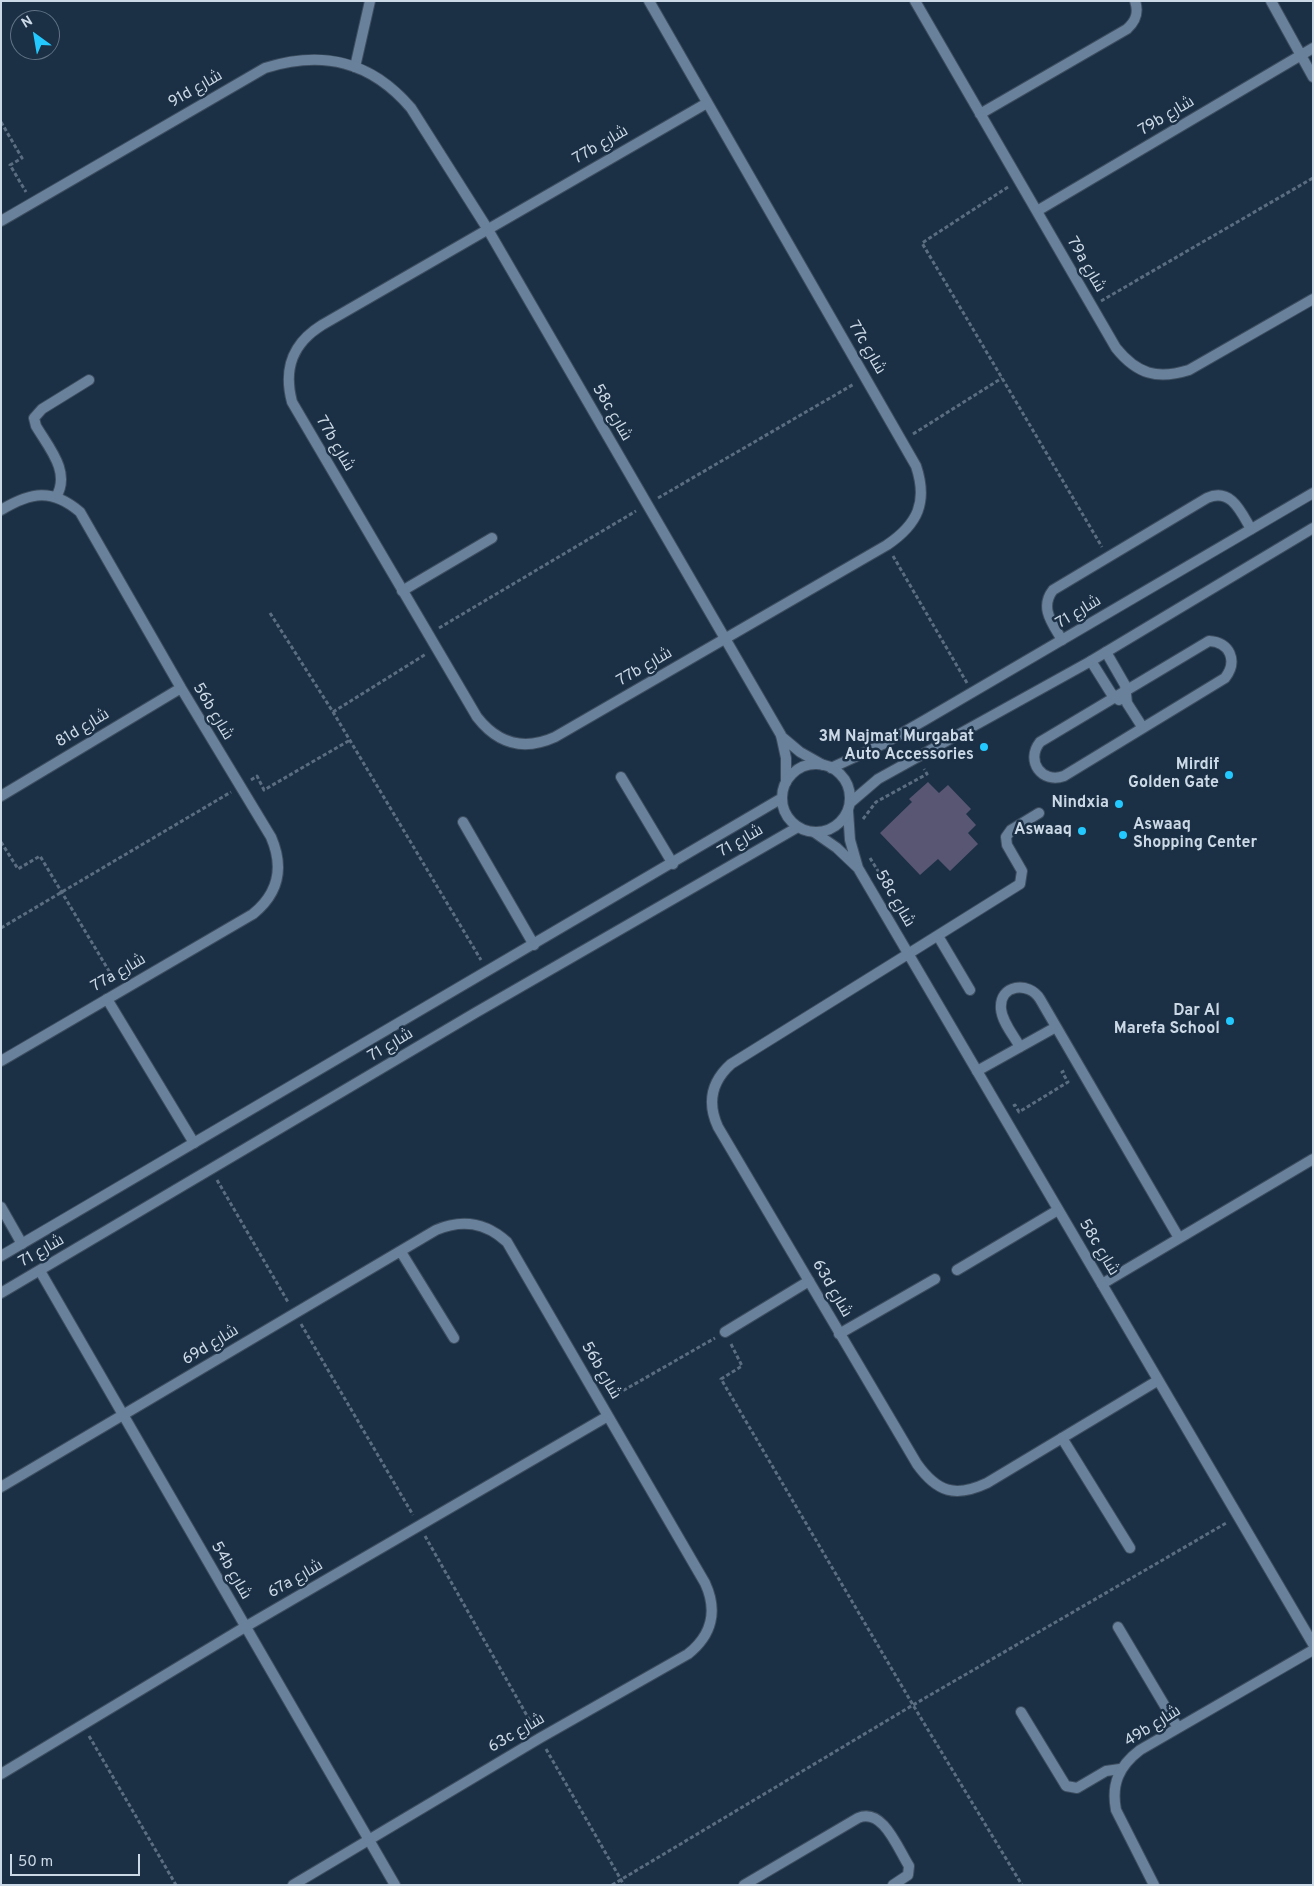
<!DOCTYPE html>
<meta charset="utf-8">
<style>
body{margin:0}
#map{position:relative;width:1314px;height:1886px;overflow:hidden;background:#1b3045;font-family:Overpass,sans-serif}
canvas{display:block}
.frame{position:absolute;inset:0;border:2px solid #cbd8e6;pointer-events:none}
.north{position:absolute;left:10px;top:10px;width:50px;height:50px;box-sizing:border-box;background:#1b3045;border:1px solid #617385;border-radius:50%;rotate:328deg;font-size:14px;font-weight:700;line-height:20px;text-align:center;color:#cbd8e6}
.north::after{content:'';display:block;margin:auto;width:18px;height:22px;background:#23c9fe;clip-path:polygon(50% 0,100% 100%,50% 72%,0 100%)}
.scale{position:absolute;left:10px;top:1854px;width:130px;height:22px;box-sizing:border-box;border:2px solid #cbd8e6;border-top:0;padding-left:6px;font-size:15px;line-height:18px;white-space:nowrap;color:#cbd8e6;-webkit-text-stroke:4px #1b3045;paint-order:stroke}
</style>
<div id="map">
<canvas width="1314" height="1886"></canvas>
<div class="frame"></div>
<div class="north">N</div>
<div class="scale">50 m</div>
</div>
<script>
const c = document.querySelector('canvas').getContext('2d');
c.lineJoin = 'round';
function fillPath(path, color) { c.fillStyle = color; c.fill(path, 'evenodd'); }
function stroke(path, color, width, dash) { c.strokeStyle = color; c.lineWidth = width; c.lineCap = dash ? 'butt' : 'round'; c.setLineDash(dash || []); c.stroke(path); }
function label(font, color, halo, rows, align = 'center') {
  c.font = font + ' Overpass,Cairo,sans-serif'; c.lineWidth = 5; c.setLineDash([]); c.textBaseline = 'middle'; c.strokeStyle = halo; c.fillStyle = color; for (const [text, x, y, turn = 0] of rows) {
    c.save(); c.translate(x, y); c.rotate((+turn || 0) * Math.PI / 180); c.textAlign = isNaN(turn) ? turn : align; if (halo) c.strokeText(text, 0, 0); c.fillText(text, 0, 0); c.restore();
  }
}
fillPath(new Path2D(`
 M928 782 939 793 948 785 971 809 966 814 976 825 968 833 978 844 950 871 938 859 920 875 880 833 912 802 909 799Z`), '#585673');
const service = new Path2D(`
 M355 67 370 1
 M402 591 492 538
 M1062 640C1053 624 1039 608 1053 590L1207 498C1231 487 1241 512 1251 529
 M1209 641C1230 642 1238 661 1225 678L1064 776C1042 784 1025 761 1040 742Z
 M1106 652 1125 685 1127 703 1143 728
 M1091 661 1111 693 1119 700
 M938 936 970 990
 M908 954 1020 884 1022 871 1007 845 1006 837 1011 830 1039 813
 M107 999 194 1143
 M1020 1047C1014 1036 1002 1022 1001 1009 999 984 1029 981 1040 999L1179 1238
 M977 1071 1056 1027
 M957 1270 1058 1210
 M1102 1284 1313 1159
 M725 1332 809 1281
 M839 1334 935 1279
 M1062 1438 1130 1548
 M1021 1712 1066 1786 1077 1788 1106 1771 1120 1769`);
const minor = new Path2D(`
 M649 1 916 466C928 502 918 524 887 545L555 737C524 751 498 744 477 717L292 402C283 368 293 343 322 325L707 103
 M915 1 1116 348C1137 374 1157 380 1189 370L1313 299
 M1271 1 1313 77
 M980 114 1127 29C1136 21 1139 13 1135 1
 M1037 211 1313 48
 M1 221 265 68C323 50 371 61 411 108L487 228 781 735 786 758V782
 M56 497C71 472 49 448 36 426L34 418 42 409 89 380
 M1 510C31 492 52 488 80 512L181 688 271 837C284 867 279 893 253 914L1 1061
 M781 736 800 752 823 765
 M621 777 673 864
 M1 796 181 688
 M848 811 850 840 858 868 1313 1644
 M463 822 534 945
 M814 832 837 848 857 867
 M908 954 731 1064C711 1082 707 1103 718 1127L917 1464C937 1492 955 1498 987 1483L1157 1381
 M1 1207 22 1244
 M401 1252 454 1338
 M40 1271 395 1885
 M1 1487 436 1230C462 1219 485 1222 507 1242L705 1583C718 1611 712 1635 688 1654L540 1738 293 1885
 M1118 1627 1178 1728
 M1 1774 245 1627 608 1416
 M744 1885 858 1818C883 1807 898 1849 909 1866L908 1875 893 1885
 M1154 1885 1116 1810C1111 1784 1119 1766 1140 1750L1313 1650`);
const tertiary = new Path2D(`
 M782 798a34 34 0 1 1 68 0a34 34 0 1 1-68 0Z
 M831 768 883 744 925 720 1313 493
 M850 803 878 779 1091 661 1313 528
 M1 1256 782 798
 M1 1293 475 1013 798 827`);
stroke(service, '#3c4d5f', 12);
stroke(minor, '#3c4d5f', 12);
stroke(tertiary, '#3c4d5f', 12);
stroke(new Path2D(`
 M1 122 22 158 10 165 26 192
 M1008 187 922 243 1102 547
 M1101 301 1313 178
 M913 434 1002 378
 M658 498 854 384
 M893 556 967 683
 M270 613 333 712 481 960
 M439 628 636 511
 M333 712 426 654
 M251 780 257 776 264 790 350 740
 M863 819 876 802 927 774 924 769
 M1 842 18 869 40 856 115 981
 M870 858 883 879 879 881
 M1 928 231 792
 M1013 1106 1015 1105 1019 1112 1068 1082 1062 1072 1066 1070
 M217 1180 288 1302
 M301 1324 413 1515
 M731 1344 742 1366 721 1379 913 1705 1022 1885
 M612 1397 715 1338
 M425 1536 534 1728
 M89 1736 176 1885
 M546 1749 624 1885
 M612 1885 913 1705 1228 1522`), '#5b6d80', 3, [4, 2.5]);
stroke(service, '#69819b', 10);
stroke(minor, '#69819b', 10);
stroke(tertiary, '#69819b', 10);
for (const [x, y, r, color] of [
 [984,747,5,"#23c9fe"],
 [1229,775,5,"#23c9fe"],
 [1119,804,5,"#23c9fe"],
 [1082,831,5,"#23c9fe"],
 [1123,835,5,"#23c9fe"],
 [1230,1021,5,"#23c9fe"]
]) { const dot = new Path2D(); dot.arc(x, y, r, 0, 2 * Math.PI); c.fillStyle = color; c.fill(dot); stroke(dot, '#1b3045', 2); }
label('16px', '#cbd8e6', '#1b3045', [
 ["91d شارع",196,90,-30],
 ["79b شارع",1167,117,-31],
 ["77b شارع",601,146,-30],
 ["79a شارع",1085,265,60],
 ["77c شارع",866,348,60],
 ["58c شارع",611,413,60],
 ["77b شارع",334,444,60],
 ["شارع 71",1079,613,-31],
 ["77b شارع",645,668,-30],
 ["56b شارع",212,712,59],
 ["81d شارع",83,729,-31],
 ["شارع 71",741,842,-30],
 ["58c شارع",894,899,60],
 ["77a شارع",119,974,-30],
 ["شارع 71",391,1046,-31],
 ["58c شارع",1098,1248,59],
 ["شارع 71",42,1252,-30],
 ["63d شارع",831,1289,60],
 ["69d شارع",211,1346,-31],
 ["56b شارع",600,1371,60],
 ["54b شارع",230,1571,60],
 ["67a شارع",296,1580,-30],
 ["49b شارع",1153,1727,-32],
 ["63c شارع",517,1734,-30]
]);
label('bold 16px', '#cbd8e6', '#1b3045', [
 ["3M Najmat Murgabat",974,738],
 ["Auto Accessories",974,756],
 ["Mirdif",1219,766],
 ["Golden Gate",1219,784],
 ["Nindxia",1109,804],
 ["Aswaaq",1133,826,"left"],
 ["Shopping Center",1133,844,"left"],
 ["Aswaaq",1072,831],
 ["Dar Al",1220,1012],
 ["Marefa School",1220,1030]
], 'right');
</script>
